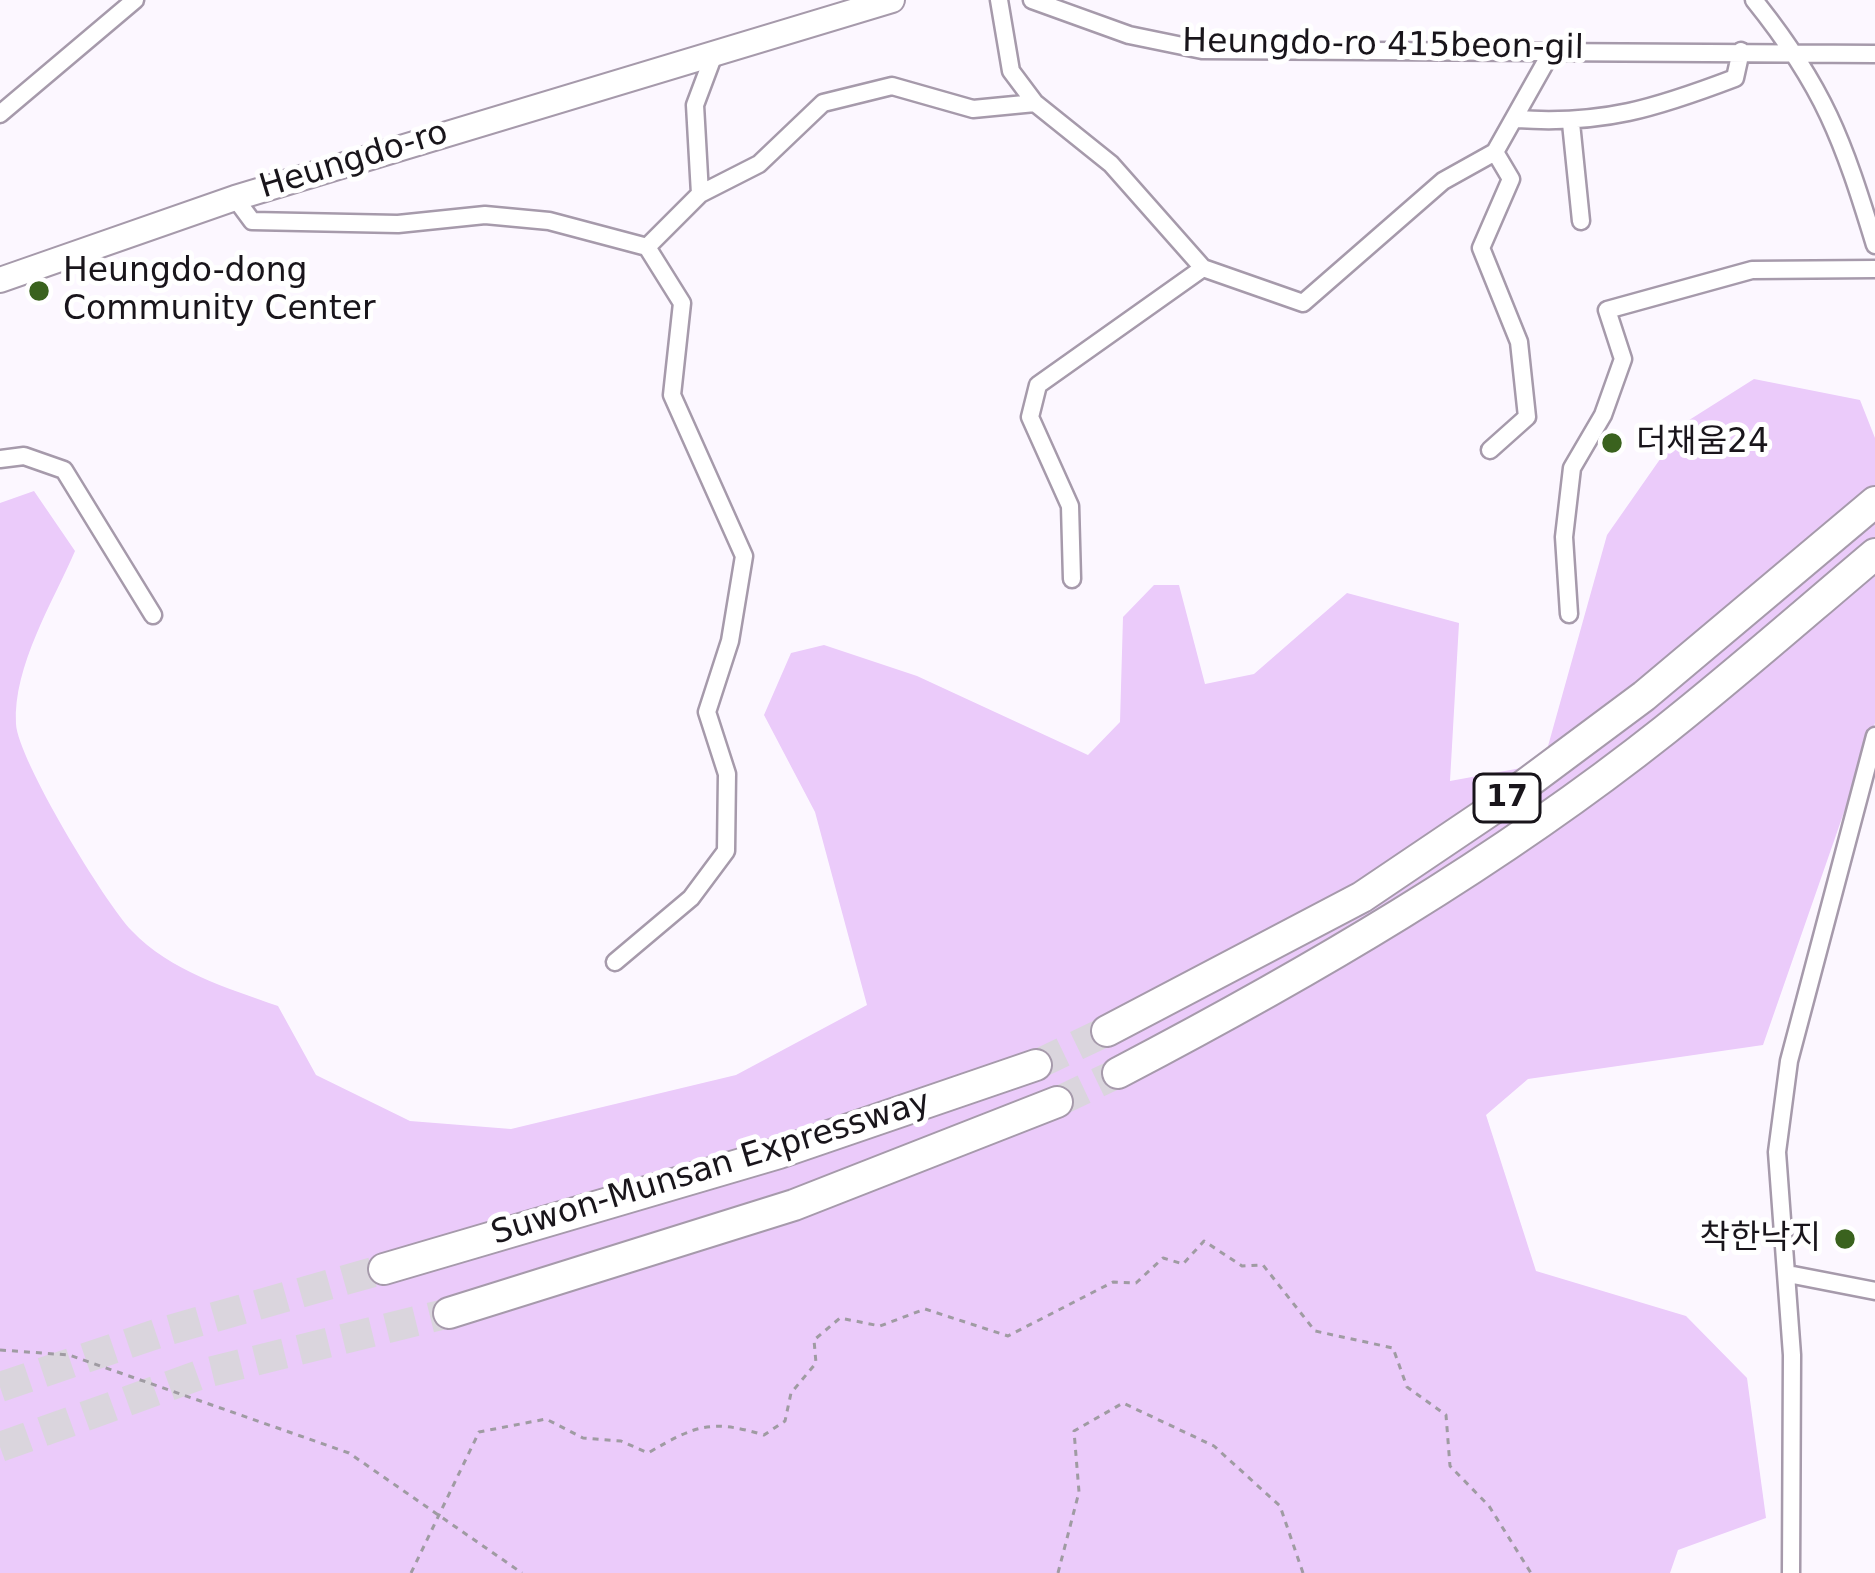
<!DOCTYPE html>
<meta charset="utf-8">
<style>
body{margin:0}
canvas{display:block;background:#fcf7ff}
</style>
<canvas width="1875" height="1573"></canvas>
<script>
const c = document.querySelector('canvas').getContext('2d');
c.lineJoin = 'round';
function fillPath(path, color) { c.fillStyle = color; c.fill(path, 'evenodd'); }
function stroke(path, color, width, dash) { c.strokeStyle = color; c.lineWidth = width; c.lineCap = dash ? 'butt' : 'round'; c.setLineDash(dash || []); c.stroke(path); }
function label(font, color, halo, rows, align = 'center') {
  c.font = font + ' "DejaVu Sans","Noto Sans KR",sans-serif'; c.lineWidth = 10; c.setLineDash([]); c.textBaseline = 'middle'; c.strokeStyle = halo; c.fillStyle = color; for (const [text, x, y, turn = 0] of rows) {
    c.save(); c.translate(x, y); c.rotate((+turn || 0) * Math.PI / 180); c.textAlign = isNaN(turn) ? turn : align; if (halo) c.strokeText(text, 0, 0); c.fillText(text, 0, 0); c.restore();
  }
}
fillPath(new Path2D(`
 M1754 379 1860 400 1875 438V723L1763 1045 1528 1079 1486 1115 1536 1271 1686 1316 1747 1378 1766 1518 1678 1550 1670 1573H0V503L34 491 75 551C53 602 13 666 16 724 18 760 105 903 132 931 170 971 227 988 278 1006L316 1075 410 1121 511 1129 736 1075 867 1005 815 812 764 715 791 653 824 645 917 676 1088 755 1120 722 1123 617 1154 585H1179L1205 684 1254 674 1347 593 1459 623 1450 781 1543 764 1607 535 1686 422Z`), '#ebcbfa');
stroke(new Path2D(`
 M1036 1065 1107 1031
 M1057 1102 1118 1073
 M0 1387 162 1332 384 1269
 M0 1447 205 1373 449 1313`), '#dad5dd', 30, [30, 15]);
const street = new Path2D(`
 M999 0 1011 71 1035 103
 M1032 0 1129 35 1202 50 1875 54
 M1754 0C1824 87 1843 140 1875 245
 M0 114 135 0
 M1517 119C1603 125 1656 108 1735 78L1741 51
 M1571 123 1581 221
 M700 194 695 105 713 57
 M235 198 252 221 398 224 485 215 549 221 647 247
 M1490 450 1527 417 1519 342 1481 248 1511 179 1495 152
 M0 459 24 456 64 470 153 615
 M1072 579 1070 506 1030 417 1038 385 1203 268
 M1569 614 1564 537 1572 468 1603 415 1623 359 1607 310 1752 270 1875 269
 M615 962 691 898 726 851 727 774 707 712 730 641 744 556 672 395 682 303 647 247 700 194 759 164 823 103 892 86 973 109 1035 103 1111 164 1203 268 1303 303 1443 181 1495 152 1553 49
 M1788 1274 1875 1291
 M1791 1573 1792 1355 1777 1152 1789 1061 1875 736`);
const secondary = new Path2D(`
 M0 280 235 198 892 0`);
const highway = new Path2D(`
 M1107 1031 1362 897 1491 810 1644 696 1875 502
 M1118 1073C1309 973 1496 864 1665 730 1737 673 1805 613 1875 554
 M384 1269 779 1153 1036 1065
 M449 1313 794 1205 1057 1102`);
stroke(street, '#a69aab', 21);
stroke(secondary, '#a69aab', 28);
stroke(highway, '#a69aab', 34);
stroke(new Path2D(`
 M0 1350 69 1355 349 1453 522 1573
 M411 1573 479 1432 546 1419 583 1438 621 1441 648 1453C696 1425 711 1419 764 1435L785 1421 791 1393 816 1363 814 1340 840 1318 880 1326 925 1309 1008 1336 1113 1282 1136 1283 1163 1258 1183 1264 1204 1241 1242 1266 1263 1265 1315 1331 1393 1348 1407 1387 1446 1415 1450 1466 1489 1506 1531 1573
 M1058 1573 1079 1492 1074 1431 1123 1403 1214 1446 1280 1506 1303 1573`), '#9f9ba2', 3, [6, 6]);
stroke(street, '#fff', 16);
stroke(secondary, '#fff', 24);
stroke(highway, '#fff', 30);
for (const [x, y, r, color] of [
 [39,291,12,"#3a621e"],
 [1612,443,12,"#3a621e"],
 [1845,1239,12,"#3a621e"]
]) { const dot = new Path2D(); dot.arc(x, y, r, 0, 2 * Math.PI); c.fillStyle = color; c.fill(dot); stroke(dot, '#fff', 4.5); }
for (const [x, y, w] of [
 [1507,798,66]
]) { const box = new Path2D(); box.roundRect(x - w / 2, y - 24, w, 48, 9); c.fillStyle = '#fff'; c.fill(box); stroke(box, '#19151b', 3); }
label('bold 30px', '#19151b', null, [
 ["17",1507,798]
]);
label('33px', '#19151b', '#fff', [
 ["Heungdo-ro 415beon-gil",1383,46,1],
 ["Heungdo-ro",354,161,-17],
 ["Suwon-Munsan Expressway",711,1169,-17]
]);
label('33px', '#19151b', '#fff', [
 ["Heungdo-dong",63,272],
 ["Community Center",63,310],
 ["더채움24",1636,443],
 ["착한낙지",1821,1239,"right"]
], 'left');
</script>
